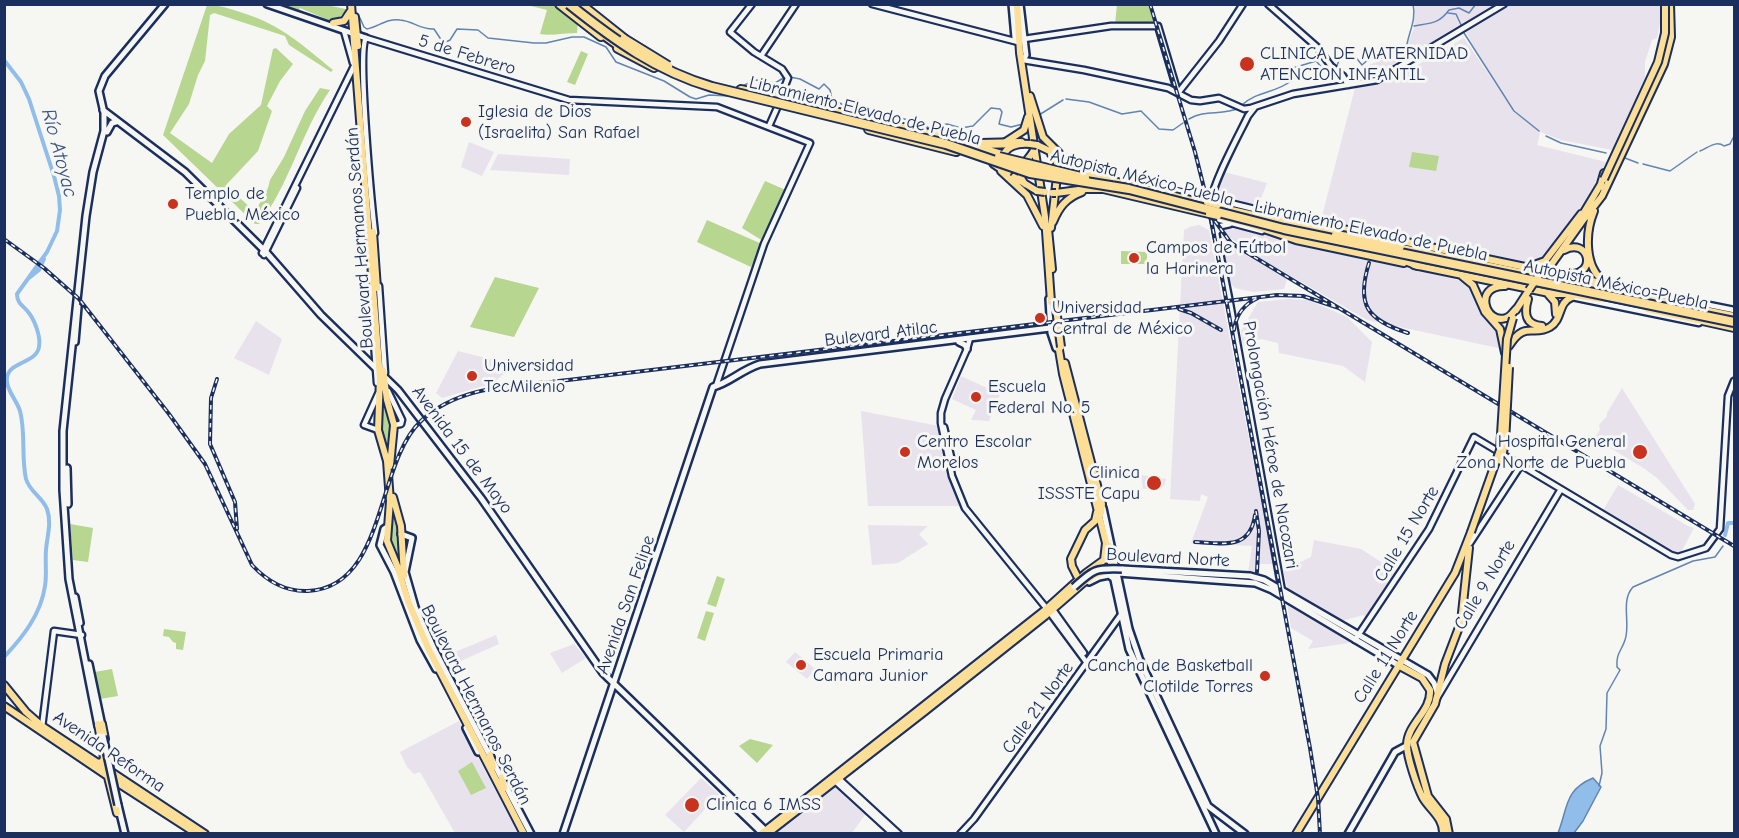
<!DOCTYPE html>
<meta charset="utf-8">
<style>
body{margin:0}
#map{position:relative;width:1739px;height:838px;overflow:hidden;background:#f6f6f2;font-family:"Comic Neue",sans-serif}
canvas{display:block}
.frame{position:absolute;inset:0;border:6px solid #1b2f5e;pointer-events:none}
</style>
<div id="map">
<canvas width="1739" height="838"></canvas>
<div class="frame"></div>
</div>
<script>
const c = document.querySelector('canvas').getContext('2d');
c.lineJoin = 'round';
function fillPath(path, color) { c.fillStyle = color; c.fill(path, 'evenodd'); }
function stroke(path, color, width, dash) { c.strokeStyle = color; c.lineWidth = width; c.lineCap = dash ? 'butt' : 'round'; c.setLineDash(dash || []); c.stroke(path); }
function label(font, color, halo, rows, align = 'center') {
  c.font = font + ' "Comic Neue",sans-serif'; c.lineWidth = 6; c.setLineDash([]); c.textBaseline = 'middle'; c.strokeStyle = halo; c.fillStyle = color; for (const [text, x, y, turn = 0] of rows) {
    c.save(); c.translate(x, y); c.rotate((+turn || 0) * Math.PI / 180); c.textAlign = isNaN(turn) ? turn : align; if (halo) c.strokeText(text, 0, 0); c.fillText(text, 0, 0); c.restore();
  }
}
fillPath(new Path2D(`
 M1415 5H1502L1379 77 1357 81 1363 67 1404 52 1414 28Z
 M1508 5H1661L1660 24 1657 38 1652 40 1645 62V78L1612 150 1561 140 1538 131 1540 133 1537 145 1606 162 1584 205 1538 261 1521 262 1321 220 1356 84 1388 82 1464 38 1515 113 1520 117 1479 57 1466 32Z
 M469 142 494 152 482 176 461 167Z
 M498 154 570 159 569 175 490 170Z
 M1224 172 1267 183 1257 208 1221 200 1218 196 1216 189Z
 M1199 225 1209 230 1273 564H1259V574L1248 573 1252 546 1191 543 1208 497 1201 494 1200 501 1170 499 1184 230 1190 227Z
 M1230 226 1360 257 1403 265 1464 282 1471 288 1485 319 1497 330 1503 349 1367 320 1246 250 1222 231V229Z
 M1220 234 1232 247 1287 279 1284 289 1253 292 1235 288 1230 283Z
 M1288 299 1309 300 1347 317 1372 342 1365 382 1343 366 1279 353 1278 343 1261 339 1243 346 1241 331 1258 302Z
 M256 321 282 339 269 375 234 358Z
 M458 351 506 363 508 370 493 383 442 398 436 393Z
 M961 376 1000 394 989 421 971 420 976 410 952 399Z
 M1622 388 1695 504 1693 510H1688L1657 478 1645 469 1594 438 1600 430 1599 425 1607 416V413Z
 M861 411 939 426 962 506H868Z
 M1141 475 1166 479 1164 486 1143 489Z
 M1618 485 1688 526 1694 528 1679 556H1674L1602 512Z
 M868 525 928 526 919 534 928 544 898 563 872 565Z
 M1314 540 1361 549 1395 571 1366 617 1363 615 1342 621 1288 590 1283 570 1311 557Z
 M1287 603 1352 639 1349 643 1308 649 1313 641 1291 628Z
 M496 635 499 644 447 667 443 657Z
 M574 644 586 658 562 673 550 653Z
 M795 652 815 669 807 679 786 662Z
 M459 721 518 833H455L420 772 414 774 407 767 400 752Z
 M701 778 719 794 684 832 665 815Z
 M835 785 867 812 852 833 771 834Z`), '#e8e2ed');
fillPath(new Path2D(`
 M1117 4 1148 5 1155 25H1115Z
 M207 5C221 5 230 9 243 13 283 26 301 44 333 70L331 72 289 45 285 36 214 13 210 15 205 61 198 75 189 104 170 133 212 163 229 134 261 105 273 49 276 48 293 64 280 81 267 106 272 111 258 151 227 184V186L255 212 268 188 270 180 284 157 305 111 320 88 330 90C301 132 290 184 259 224H255L163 135Z
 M284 5H327L350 10 349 14 344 13 333 22 300 8 299 10Z
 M527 5H557L578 21 577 33C565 33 550 36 540 34L547 10Z
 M581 51 588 54 575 85 567 82Z
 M1412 152 1439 156 1436 171 1409 167Z
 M765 181 788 191 763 241 742 228Z
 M707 220 762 244 751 267 697 242Z
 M1121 251 1147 252V264H1121Z
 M495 277 539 288 514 337 470 327Z
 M383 385 393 435 389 462 380 424Z
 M392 500 401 534V567L390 541Z
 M70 524 93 528 88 562 73 560Z
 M717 576 725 579 716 607 707 604Z
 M706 611 714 613 705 641 697 638Z
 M164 629 186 632 183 650 176 649V643L173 642 169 637 163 636Z
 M112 669 118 696 100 699 95 672Z
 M750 739 773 745 757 763 739 746Z
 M472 762 486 788 471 795 458 771Z`), '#b7d68f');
const water = new Path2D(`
 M1593 778 1601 787 1583 821 1574 833H1558C1568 808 1564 790 1593 778Z`);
fillPath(water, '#91bdeb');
stroke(water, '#6284b3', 1.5);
stroke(new Path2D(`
 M1448 13 1456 14 1462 27
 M360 18 364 27 367 29C378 27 387 18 400 20 413 21 421 30 434 29L442 41 446 42 450 40 457 29 478 30 488 38 534 43H546L572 37H584L606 47 616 62 664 81 690 97 696 99 709 95 729 96
 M1414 26C1430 23 1439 24 1449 10L1459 8 1469 13 1476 4
 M1464 33 1514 111 1539 131
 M1336 68 1340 58 1346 53 1354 55 1362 65 1371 57 1390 59 1406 51C1407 35 1417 21 1413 4
 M790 77 800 79 819 89 824 84 830 90 832 99 853 110 861 108 871 109 921 124 929 128 947 124 961 128 973 126 991 108 1000 109 1002 112 999 124 1011 127 1023 124
 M742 86 756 80 775 83 785 77
 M1066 99 1089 102 1122 114 1141 111 1159 129 1173 130 1183 123
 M1242 105C1257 91 1276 93 1291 81L1293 68 1316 61 1325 71H1333
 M1039 115 1063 100
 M1189 119C1205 109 1222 116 1239 108
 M1546 136 1561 143 1606 153
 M1700 151C1708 148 1716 140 1724 146L1730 144 1734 136
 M1625 158 1638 163
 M1643 164 1670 171 1697 152
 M4 377 7 379
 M1599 786 1602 773 1600 746 1606 729 1607 693 1620 670 1617 667C1616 653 1621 652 1625 640 1631 624 1620 601 1633 587L1693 561 1715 557 1723 546`), '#6284b3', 1.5);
stroke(new Path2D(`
 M4 60 21 82 29 99 54 176 59 196 60 210 57 231 47 252 17 294C17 304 24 306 29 313 35 321 41 337 39 347 36 365 4 361 7 382 8 392 17 401 20 411 26 433 21 457 26 479 30 492 42 497 47 509 52 523 47 536 46 550 45 562 47 574 45 586 41 614 23 637 4 657
 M29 278 39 270 44 259
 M1725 535 1728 523H1734`), '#91bdeb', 4);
const tertiary = new Path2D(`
 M752 4 730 32 754 52 782 69 788 78 780 99
 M872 4 1018 42 1024 39 1111 26H1158L1178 93
 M1268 4 1317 47 1331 66 1343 76 1348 85
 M344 31 353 63
 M761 56 796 4
 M1023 60 1084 70 1168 88 1191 100 1200 101 1219 98 1244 109 1251 108 1293 94 1377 80 1504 4
 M1178 93 1219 41 1243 4
 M769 126 777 108
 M1210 200 1214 199 1283 216
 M1211 205C1209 189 1240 133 1248 116L1255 107
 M1212 213 1229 298 1282 591
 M1213 218 1262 231
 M375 233C372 207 357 51 366 38L569 100 717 107 810 143 764 244 716 386
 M1216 233 1221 226 1230 224
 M262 253 354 66
 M264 255 297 188
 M379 286 385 373
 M370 287 377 383
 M1625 288 1734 310
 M1572 297 1699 323
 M970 338 967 349 945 399 941 413V423L952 476 965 508 1047 609
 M388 391 402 420 401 424 394 425
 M378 394 364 425 378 430
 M944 427 951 457
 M1470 543 1521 465
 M1054 611 1084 653
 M1050 613 1087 663
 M1355 640 1429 529 1474 437 1671 555 1678 557 1706 548 1720 529 1728 396 1734 381
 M1437 698 1561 489
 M42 727 54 631 82 635
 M837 777 899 834
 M834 780 893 834
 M960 834 974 819 1120 616`);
const secondary = new Path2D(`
 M267 4 366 38
 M1012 4 1015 38 1018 42
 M1020 4 1026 55 1024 59
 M103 110 185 172 266 252 321 315 398 390 481 498 603 673 767 832
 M107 132 112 123 116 122
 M1049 299 1051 333 1056 348
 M75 342 78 307
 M959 342 965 345 967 349
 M67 468 68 504
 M1103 508 1129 629 1139 658 1208 806 1245 834
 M387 527 384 529 380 545 394 572 420 640 436 669
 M401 534 412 538 405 572 415 607 434 649 531 834
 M1111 566 1129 649 1216 834
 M1122 569 1250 576 1264 580 1428 675 1434 683 1437 692
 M1118 573 1255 583 1272 590 1398 665
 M1089 582 1099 577 1109 575 1113 578
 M75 597 80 623
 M89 664 102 726
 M98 726 69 579 63 490V431L86 216 93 172 104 131V113L99 91 105 76 165 4
 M466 728 478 752
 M727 799 759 830
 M118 805 125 834
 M563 834 713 387C729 383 741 370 760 364L1050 328
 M1348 834 1395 752 1408 745`);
const primary = new Path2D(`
 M351 4 380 378 378 430 387 461 390 501 387 541 398 568 408 601 429 650 524 834
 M1017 4 1020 53 1045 217 1051 302
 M355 17 358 46
 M333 23 344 21 350 12
 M1030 96 1043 137 1059 153
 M1004 143 1024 130 1028 117
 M1037 145 1102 176
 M1002 160C1004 146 1018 143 1030 144
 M1001 171 1027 195 1043 226
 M1014 177 1037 191
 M1025 184C1013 169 1028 162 1034 150
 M1600 187 1604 173
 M1056 193 1086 189H1103L1209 214
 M1594 211C1585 233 1584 268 1605 282
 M1218 216 1246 223 1296 240 1404 263
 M1274 218 1291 219 1373 235 1625 288
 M1585 218 1602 196 1664 64 1671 37 1670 4
 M1580 219 1601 184
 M1053 222C1059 207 1066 198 1082 192
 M1051 228 1058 168 1056 159 1051 154
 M1048 229 1052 269
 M373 232 377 288
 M1564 250C1589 237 1597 274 1571 274
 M1414 265 1554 294
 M1531 266 1545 261 1581 214
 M1548 269 1586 216
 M1462 276 1473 285 1485 312 1500 329 1505 353
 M1505 286C1473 285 1485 325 1506 318 1510 317 1513 312 1517 308
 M1548 294 1555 302 1556 314
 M1528 299C1524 313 1525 325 1542 326
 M1516 310 1529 290
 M1509 346C1525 320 1533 337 1550 327 1563 319 1557 303 1572 297
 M1065 363 1093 470 1102 504 1101 513
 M383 370 387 400 394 425 390 466
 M393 497 401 526 404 576
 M1109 546 1111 563
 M1077 576 1072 566 1071 559 1085 530 1095 521 1097 512
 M1398 665 1422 678 1430 690C1432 711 1407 724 1407 745 1407 757 1417 787 1423 798 1430 810 1444 818 1443 834
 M4 685 26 712 42 726 205 834
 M4 706 115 781 197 834
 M102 724 105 739
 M490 755 493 767
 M97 763 102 762 104 758 98 724
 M108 777 117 813
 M502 777 504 788
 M761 834 1045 610 1086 573 1104 560 1106 543 1063 374 1056 332
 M767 834 924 712 1045 616 1083 583 1094 575 1109 570
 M1296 834 1455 573 1471 532
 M1449 834 1446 819 1428 796 1413 742 1435 704 1445 664 1461 622 1469 548`);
const motorway = new Path2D(`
 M560 4 601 36
 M580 4 624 39
 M600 32 624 49
 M618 48 654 67
 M741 90 941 137 999 154
 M869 129 956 151
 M980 144 1021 143
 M994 163 1007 172
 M1085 175 1207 205
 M1218 208 1342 236
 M1392 247 1734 317
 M1369 250 1400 258 1418 265
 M1551 293H1569L1601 298
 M1648 308 1734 327`);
stroke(tertiary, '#1b2f5e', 9);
stroke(secondary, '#1b2f5e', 10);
stroke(primary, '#1b2f5e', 10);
stroke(motorway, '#1b2f5e', 12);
stroke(tertiary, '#f6f6f2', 4.5);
stroke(secondary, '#f6f6f2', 5);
stroke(primary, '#fcde96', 6);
stroke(motorway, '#fcde96', 8);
const rail = new Path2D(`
 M1150 4 1195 152 1209 208 1310 748 1318 798 1320 834
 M1215 221 1231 243 1734 546
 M4 239 44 268 79 299 169 414 205 464 252 565C267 581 285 592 308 591 387 587 375 464 421 421 460 384 518 386 568 380L1277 295 1303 296 1339 308
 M1369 263C1356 305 1367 320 1408 333
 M1179 309 1191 313 1221 330
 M1234 330C1236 315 1244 304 1258 298
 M217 379 211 398 210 444 235 502 237 529
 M1256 511 1259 531 1257 572
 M1195 542C1222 543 1250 551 1255 515`);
stroke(rail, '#1b2f5e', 4);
stroke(rail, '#f6f6f2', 1.5, [4.5]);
const secondaryBridge = new Path2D(`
 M1074 587C1094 569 1095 568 1122 569
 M103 736 118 805`);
const primaryBridge = new Path2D(`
 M1030 144 1037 145
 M1604 179 1658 62 1665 33V4
 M1037 191 1045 192
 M1052 193H1056
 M1207 202 1218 205
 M1209 214 1218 216
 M1529 290 1544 268
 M1055 301 1061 347
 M1501 461 1505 443 1509 367
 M1471 532 1500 450 1507 339 1513 318`);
const motorwayBridge = new Path2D(`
 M569 4C614 40 657 71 712 87L946 144 1030 173 1129 189 1284 229 1734 322
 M624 39 668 66
 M999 157 1085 178
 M1336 235 1400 246`);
stroke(secondaryBridge, '#1b2f5e', 10, []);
stroke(primaryBridge, '#1b2f5e', 10, []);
stroke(motorwayBridge, '#1b2f5e', 12, []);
stroke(secondaryBridge, '#f6f6f2', 5);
stroke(primaryBridge, '#fcde96', 6);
stroke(motorwayBridge, '#fcde96', 8);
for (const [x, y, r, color] of [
 [1247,64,8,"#c8321e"],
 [466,122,6,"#c8321e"],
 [173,204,6,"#c8321e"],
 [1134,258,6,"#c8321e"],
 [1040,318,6,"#c8321e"],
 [472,376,6,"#c8321e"],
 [976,397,6,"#c8321e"],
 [905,452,6,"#c8321e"],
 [1640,452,8,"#c8321e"],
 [1154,483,8,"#c8321e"],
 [801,665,6,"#c8321e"],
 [1265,676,6,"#c8321e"],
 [692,805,8,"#c8321e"]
]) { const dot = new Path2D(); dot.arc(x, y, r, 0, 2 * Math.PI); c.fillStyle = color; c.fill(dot); stroke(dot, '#f6f6f2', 2); }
label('18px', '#1b2f5e', '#f6f6f2', [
 ["CLINICA DE MATERNIDAD",1260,54],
 ["ATENCION INFANTIL",1260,75],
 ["Iglesia de Dios",478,112],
 ["(Israelita) San Rafael",478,133],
 ["Templo de",185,194],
 ["Puebla, México",185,215],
 ["Campos de Fútbol",1146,248],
 ["la Harinera",1146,269],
 ["Universidad",1052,308],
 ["Central de México",1052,329],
 ["Universidad",484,366],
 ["TecMilenio",484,387],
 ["Escuela",988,387],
 ["Federal No. 5",988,408],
 ["Centro Escolar",917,442],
 ["Morelos",917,463],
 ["Hospital General",1626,442,"right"],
 ["Zona Norte de Puebla",1626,463,"right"],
 ["Clinica",1140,473,"right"],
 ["ISSSTE Capu",1140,494,"right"],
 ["Escuela Primaria",813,655],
 ["Camara Junior",813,676],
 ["Cancha de Basketball",1253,666,"right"],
 ["Clotilde Torres",1253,687,"right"],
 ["Clinica 6 IMSS",706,805]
], 'left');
label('18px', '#1b2f5e', '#f6f6f2', [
 ["5 de Febrero",467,55,17],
 ["Libramiento Elevado de Puebla",865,111,14],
 ["Autopista México-Puebla",1142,178,14],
 ["Libramiento Elevado de Puebla",1371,231,12],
 ["Boulevard Hermanos Serdán",360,238,-94],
 ["Autopista México-Puebla",1616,285,12],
 ["Bulevard Atilac",881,334,-7],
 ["Prolongación Héroe de Nacozari",1270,445,80],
 ["Avenida 15 de Mayo",462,450,53],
 ["Calle 15 Norte",1407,534,-59],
 ["Boulevard Norte",1168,558,3],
 ["Calle 9 Norte",1485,585,-59],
 ["Avenida San Felipe",626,605,-71],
 ["Calle 11 Norte",1386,657,-58],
 ["Boulevard Hermanos Serdán",476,705,63],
 ["Calle 21 Norte",1038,708,-54],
 ["Avenida Reforma",109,752,34]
]);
label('italic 20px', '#385281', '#f6f6f2', [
 ["Río Atoyac",59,153,75]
]);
</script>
